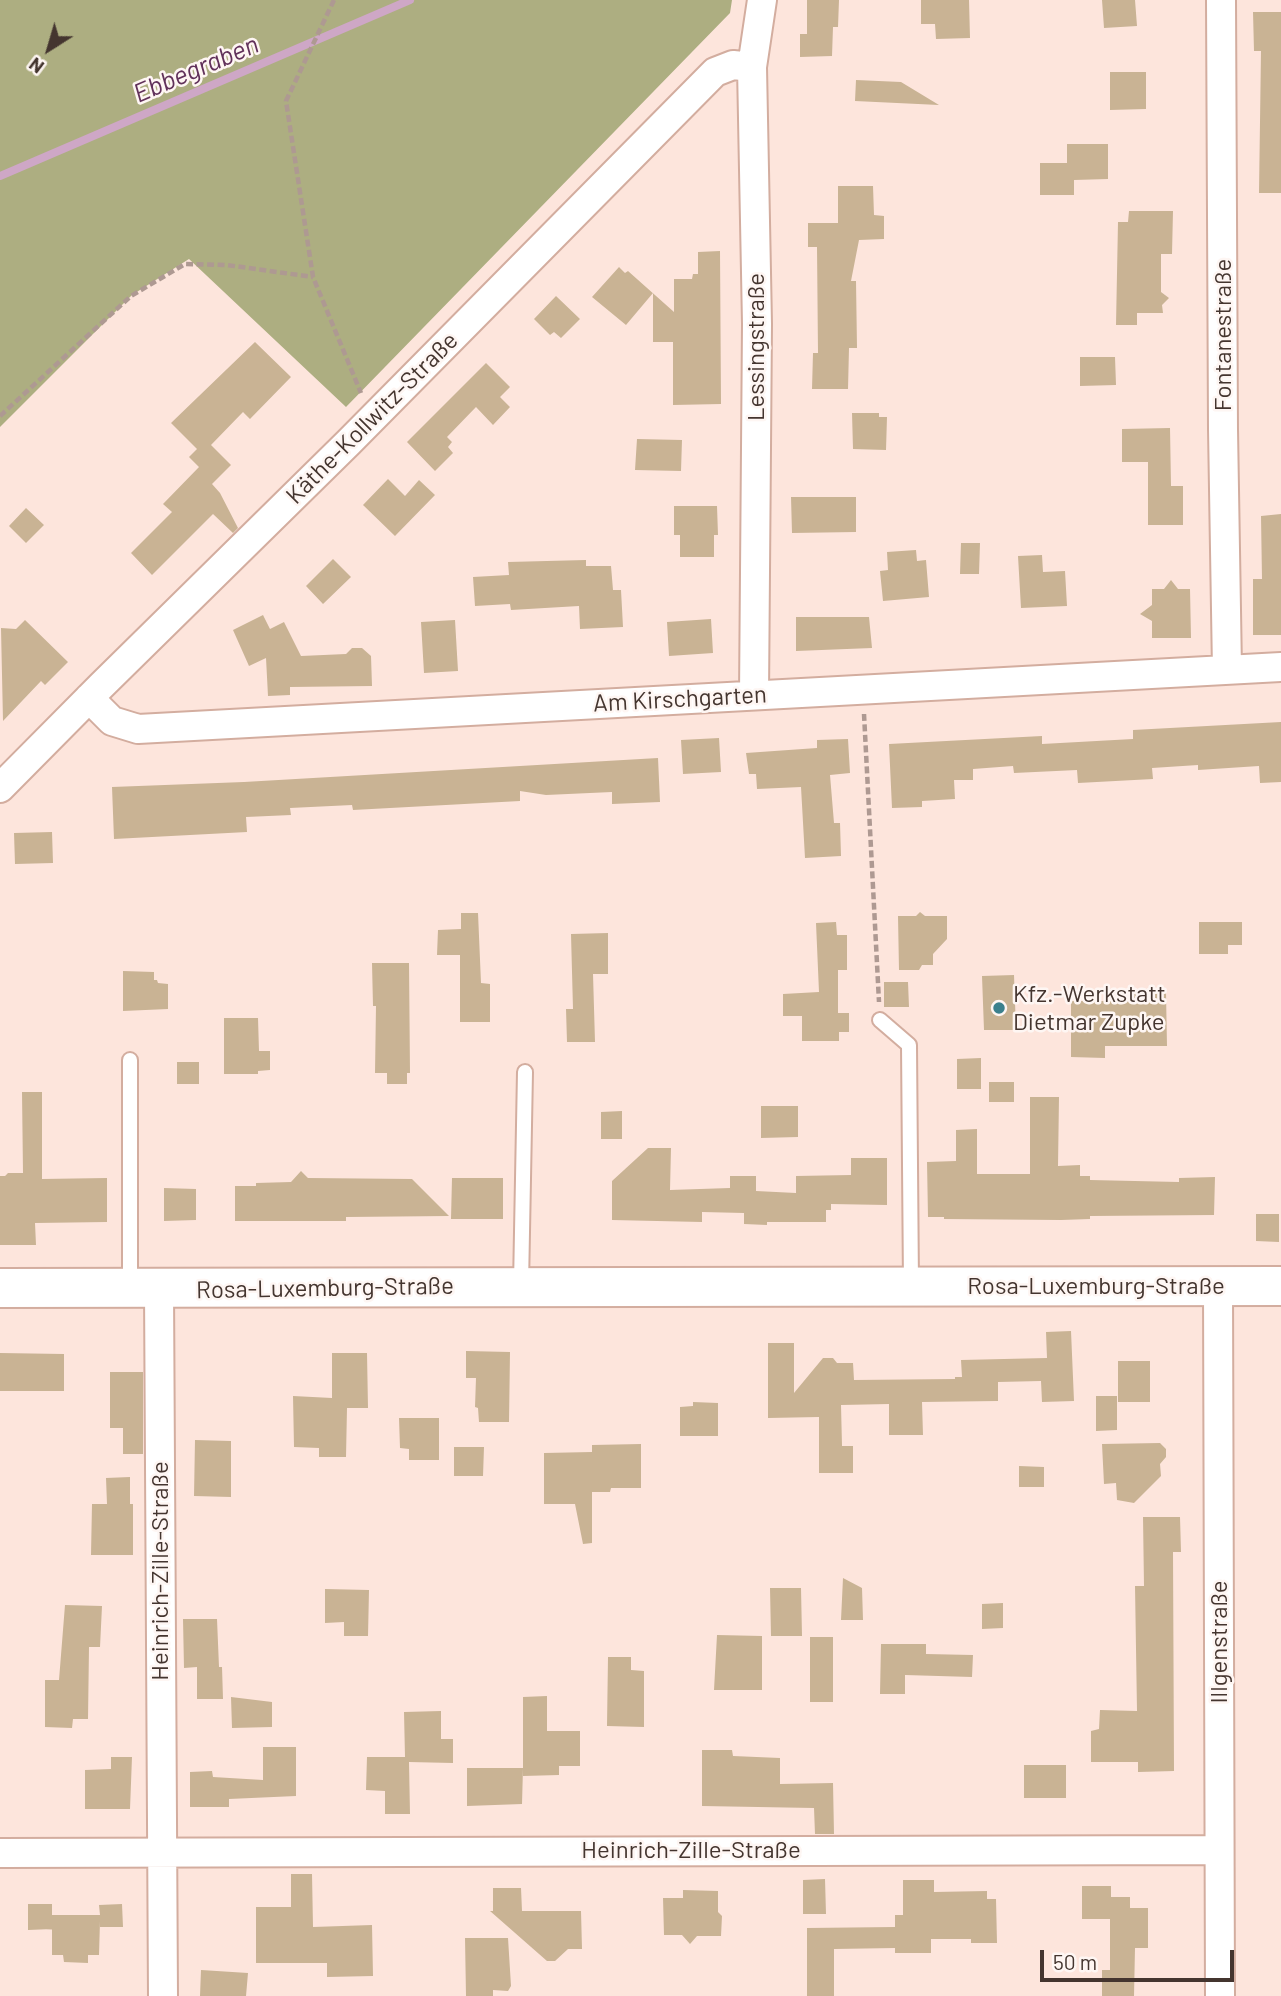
<!DOCTYPE html>
<meta charset="utf-8">
<style>
body{margin:0}
#map{position:relative;width:1281px;height:1996px;overflow:hidden;background:#fde5dc;font-family:Barlow,sans-serif}
canvas{display:block}
.north{position:absolute;left:14px;top:14px;width:70px;height:70px;-webkit-text-stroke:5px #fef6f3;paint-order:stroke;rotate:217deg;font-size:19px;font-weight:700;line-height:28px;text-align:center;color:#44352f}
.north::after{content:'';display:block;margin:auto;width:24px;height:32px;background:#44352f;clip-path:polygon(50% 0,100% 100%,50% 72%,0 100%)}
.scale{position:absolute;left:1040px;top:1950px;width:194px;height:32px;box-sizing:border-box;border:4px solid #44352f;border-top:0;padding-left:9px;font-size:21px;line-height:24px;white-space:nowrap;color:#44352f;-webkit-text-stroke:5px #fef6f3;paint-order:stroke}
</style>
<div id="map">
<canvas width="1281" height="1996"></canvas>
<div class="north">N</div>
<div class="scale">50 m</div>
</div>
<script>
const c = document.querySelector('canvas').getContext('2d');
c.lineJoin = 'round';
function fillPath(path, color) { c.fillStyle = color; c.fill(path, 'evenodd'); }
function stroke(path, color, width, dash) { c.strokeStyle = color; c.lineWidth = width; c.lineCap = dash ? 'butt' : 'round'; c.setLineDash(dash || []); c.stroke(path); }
function label(font, color, halo, rows, align = 'center') {
  c.font = font + ' Barlow,sans-serif'; c.lineWidth = 5; c.setLineDash([]); c.textBaseline = 'middle'; c.strokeStyle = halo; c.fillStyle = color; for (const [text, x, y, turn = 0] of rows) {
    c.save(); c.translate(x, y); c.rotate((+turn || 0) * Math.PI / 180); c.textAlign = isNaN(turn) ? turn : align; if (halo) c.strokeText(text, 0, 0); c.fillText(text, 0, 0); c.restore();
  }
}
fillPath(new Path2D(`
 M0 0H732L730 13 346 407 189 259 132 295 0 427Z`), '#adae81');
stroke(new Path2D(`
 M0 176 410 0`), '#cea7c6', 8);
fillPath(new Path2D(`
 M807 0H839L838 27H833L832 56 800 57V34H807Z
 M921 0H969L970 38 936 39 935 24H921Z
 M1102 0H1135L1137 26 1104 28Z
 M1253 12H1281V193H1259L1261 51H1254Z
 M1110 72H1146V109L1110 110Z
 M856 80 901 82 939 105 855 101Z
 M1067 144H1108V179L1074 180V195H1040V163H1067Z
 M838 186H873L874 215 884 216V239L859 240 851 281H856L857 348H849L848 389H812L813 353H818L817 247H808V223H838Z
 M1129 211H1173L1172 254H1161V292L1169 298 1162 305 1163 313H1137V325H1116L1118 222H1128Z
 M720 251 721 404 673 405V342H653V293L626 325 592 297 619 267 625 273 628 271 674 312V279H692L693 274H698V252Z
 M556 296 580 319 561 338 554 332 550 335 534 319Z
 M255 342 291 377 250 419 243 412 211 445 231 465 212 484 220 493 238 528 233 533 213 514 152 575 131 553 172 512 163 504 199 467 189 457 197 449 171 423Z
 M1080 357H1115L1116 385 1080 386Z
 M486 363 510 387 500 397 510 407 493 425 476 407 447 437 452 442 448 447 453 453 435 471 407 442Z
 M852 413H879V417H887L886 450 853 449Z
 M1170 428 1171 486H1183V525H1148V462H1122V429Z
 M637 439 682 440 681 471 635 470Z
 M388 479 405 496 419 480 435 495 395 536 363 505Z
 M791 497H856V532L792 533Z
 M674 506H717L718 535H714V557H680V535H674Z
 M26 508 44 525 26 543 9 526Z
 M1281 514V635H1253V579H1262L1261 516Z
 M961 543H980L979 574H960Z
 M916 550 917 561 926 560 929 597 883 601 880 571 888 570 887 552Z
 M1042 555 1043 572 1065 571 1067 606 1021 608 1018 556Z
 M333 559 351 577 323 604 306 586Z
 M586 560V566H611L613 590H621L623 627 580 629 579 606 511 610 510 604 475 606 473 577 509 575 508 562Z
 M1171 580 1178 589H1190L1191 638H1152V621L1140 614 1152 605V589H1164Z
 M263 615 270 629 284 622 301 656 346 654 352 648H362L371 656 372 686 290 687V695L268 696 266 658 249 666 233 630Z
 M796 617H869L872 648 796 651Z
 M711 619 713 653 669 656 667 622Z
 M25 620 68 662 45 685 41 681 3 721 1 628 16 629Z
 M455 620 458 671 424 673 421 622Z
 M1281 722V782L1260 783 1259 766 1198 770V765L1152 768 1153 779 1078 783 1077 770 1014 773 1013 766 973 769V780H954L955 799 922 801V807L892 808 889 744 1042 736V744L1133 739V730Z
 M719 738 721 772 683 774 681 740Z
 M848 739 850 773 830 775 834 823H840L841 856 805 858 801 787 757 789 756 774H749L746 753 817 748V740Z
 M658 758 660 802 612 804V792L546 795 520 791V801L353 810 352 805 290 808 291 815 246 817 247 832 114 839 112 787 244 782Z
 M52 832 53 863 15 864 14 833Z
 M920 912 925 916H947V939L933 954V965H922L919 970H899L898 916H916Z
 M461 913H478L481 983 490 984V1022H460V955H437L438 930 461 929Z
 M836 922 837 935H847V970H838V1013H849V1032H839V1041H802V1016H783V994L819 992 816 923Z
 M1199 922H1242V945H1228V954H1199Z
 M608 933V974H593L595 1042H567L566 1009H573L571 934Z
 M372 963H409L410 1073H407V1084H387V1073H375L376 1006H373Z
 M123 971 154 972V980H157L158 983 168 984V1009L123 1011Z
 M1014 975 1016 1030H984L982 976Z
 M884 982H908L909 1007H884Z
 M1129 993H1166L1167 1046H1105V1058L1071 1057V1001H1129Z
 M224 1018H258L259 1051H270V1070L258 1071V1074H224Z
 M981 1058V1089H957V1059Z
 M177 1062H199V1084H177Z
 M989 1082H1014V1102H989Z
 M22 1092H42V1179L107 1178V1222L35 1223 36 1245H0V1176H5L8 1173H23Z
 M1030 1097H1059L1058 1166 1080 1165V1176H1090V1180L1179 1182V1178L1215 1177 1214 1215 1090 1216V1219L1061 1220 944 1219V1217H928L927 1162 956 1161V1130L977 1129V1174H1030Z
 M761 1106H798V1137L761 1138Z
 M622 1111V1139H601V1112Z
 M648 1148H671L670 1190 730 1188V1176H756V1191L796 1193V1176L851 1175V1158H887V1205L831 1204V1210H826V1222H767V1225L744 1224V1213L702 1212V1222L612 1220V1181Z
 M301 1171 308 1178 412 1179 449 1216 346 1217V1221H235V1186H256V1183L291 1182Z
 M452 1178H503V1219H451Z
 M164 1188 196 1189V1220L164 1221Z
 M1256 1214H1279V1242L1256 1241Z
 M1071 1331 1074 1401 1042 1402 1041 1381 998 1382V1401L922 1402 923 1435H889V1404L841 1405 842 1446H853V1473H819V1417L768 1418V1343H794V1393L823 1358H833L837 1363H853L854 1380 955 1379V1377H962L961 1360 1047 1358 1046 1332Z
 M466 1351 510 1352 509 1422H479L478 1408 475 1407 476 1378H466Z
 M0 1353 64 1354V1391H0Z
 M332 1353H367L368 1408H347L346 1457H319V1448L294 1447 293 1396 332 1398Z
 M1118 1361H1150V1402H1118Z
 M110 1372H143V1454H123V1428H110Z
 M1096 1396H1117V1430L1096 1431Z
 M693 1402 718 1403V1436H680V1407L693 1406Z
 M399 1418H439V1460H409V1449L400 1448Z
 M195 1440 231 1441V1497L194 1496Z
 M1160 1443 1166 1449V1457L1160 1464 1161 1476 1134 1503 1117 1500 1116 1483 1104 1484 1102 1444Z
 M641 1444V1488H611L610 1492H592V1543L583 1544 575 1504H544V1453L592 1452V1445Z
 M454 1447H484L483 1476H454Z
 M1019 1466 1044 1467V1487H1019Z
 M130 1477V1504H133V1555H91L92 1504H107L106 1478Z
 M1143 1517H1180L1181 1552H1173L1174 1771 1138 1772V1762H1091V1731L1099 1729 1100 1710 1137 1711 1135 1586H1144Z
 M843 1578 862 1588 863 1620H841Z
 M770 1588H801L802 1636H771Z
 M325 1589 369 1590 368 1636H344V1622L325 1623Z
 M1003 1603V1628L982 1629V1604Z
 M65 1605 102 1606 100 1647H89L88 1719H73L72 1728 45 1727V1680H59Z
 M183 1619H217L219 1667H222L223 1699H197V1667L184 1668Z
 M717 1635 762 1636V1690H714Z
 M810 1637H833V1702H810Z
 M881 1644H926V1654L973 1655 972 1677 905 1675V1694H880Z
 M608 1657H631V1670L644 1671V1727L607 1726Z
 M547 1696V1731H580V1766H559V1775L523 1776V1697Z
 M231 1697 272 1702V1727L232 1728Z
 M441 1711V1739H453V1763L409 1762 410 1814H385V1791L366 1790 367 1757H405L404 1712Z
 M263 1747H296V1796L229 1799V1807H190V1772L212 1771 213 1777 263 1780Z
 M702 1750H732L733 1756 780 1758V1784L833 1783 834 1834H815L814 1808 702 1806Z
 M111 1757H132L130 1809H85V1770L111 1769Z
 M1024 1765H1066V1798H1024Z
 M467 1768H523L522 1804 467 1806Z
 M291 1874H312L313 1927 372 1925 373 1976 327 1977V1963H256V1907H291Z
 M825 1879 826 1914H803V1880Z
 M903 1880H934V1892L987 1891V1899H996L997 1943H971V1939H931V1953H895V1948L834 1949V1996H807V1928L895 1927V1915H903Z
 M1082 1886H1111V1897H1130V1908H1148V1948H1135L1134 1996H1102V1970H1110V1919H1082Z
 M493 1888H521L522 1911H581L582 1949H568L555 1961H547L490 1911H493Z
 M683 1890 718 1891V1912L722 1916 721 1936H697L690 1944 682 1935H664L663 1898H683Z
 M28 1904H52V1929L28 1930Z
 M122 1904 123 1927H100V1921L99 1955H88V1963L64 1962 63 1955H52V1915H100L99 1905Z
 M465 1938H508L511 1986 508 1991 493 1990V1996H466Z
 M201 1970 248 1973 246 1996H200Z`), '#c9b394');
const lane = new Path2D(`
 M880 1020 909 1045 911 1285
 M521 1285 525 1072
 M130 1287V1060`);
const street = new Path2D(`
 M1221 0 1223 429 1227 670
 M754 695 757 324 752 67 762 0
 M89 698 112 721 138 729 1281 667
 M0 788 101 686 349 442 715 72 733 65 752 67
 M1218 1287 1220 1996
 M159 1289 163 1996
 M0 1853 1219 1850`);
const secondary = new Path2D(`
 M0 1288 1281 1286`);
stroke(lane, '#d3ad9f', 18);
stroke(street, '#d3ad9f', 32);
stroke(secondary, '#d3ad9f', 42);
stroke(new Path2D(`
 M334 0 286 101 313 277 361 393
 M0 416 131 296 185 264 227 265 313 277
 M864 714 879 1002`), '#ae9992', 4.5, [7, 3.5]);
stroke(lane, '#fff', 14);
stroke(street, '#fff', 28);
stroke(secondary, '#fff', 38);
for (const [x, y, r, color] of [
 [999,1008,7,"#3b808d"]
]) { const dot = new Path2D(); dot.arc(x, y, r, 0, 2 * Math.PI); c.fillStyle = color; c.fill(dot); stroke(dot, '#fef6f3', 2.5); }
label('24px', '#44352f', '#fef6f3', [
 ["Fontanestraße",1223,335,-90],
 ["Lessingstraße",756,347,-90],
 ["Käthe-Kollwitz-Straße",372,418,-45],
 ["Am Kirschgarten",680,699,-3],
 ["Rosa-Luxemburg-Straße",1096,1286],
 ["Rosa-Luxemburg-Straße",325,1288,-1],
 ["Heinrich-Zille-Straße",160,1571,-90],
 ["Illgenstraße",1219,1642,-90],
 ["Heinrich-Zille-Straße",691,1850]
]);
label('24px', '#44352f', '#fef6f3', [
 ["Kfz.-Werkstatt",1013,994],
 ["Dietmar Zupke",1013,1022]
], 'left');
label('italic 26px', '#61315a', '#fef6f3', [
 ["Ebbegraben",196,69,-23]
]);
</script>
